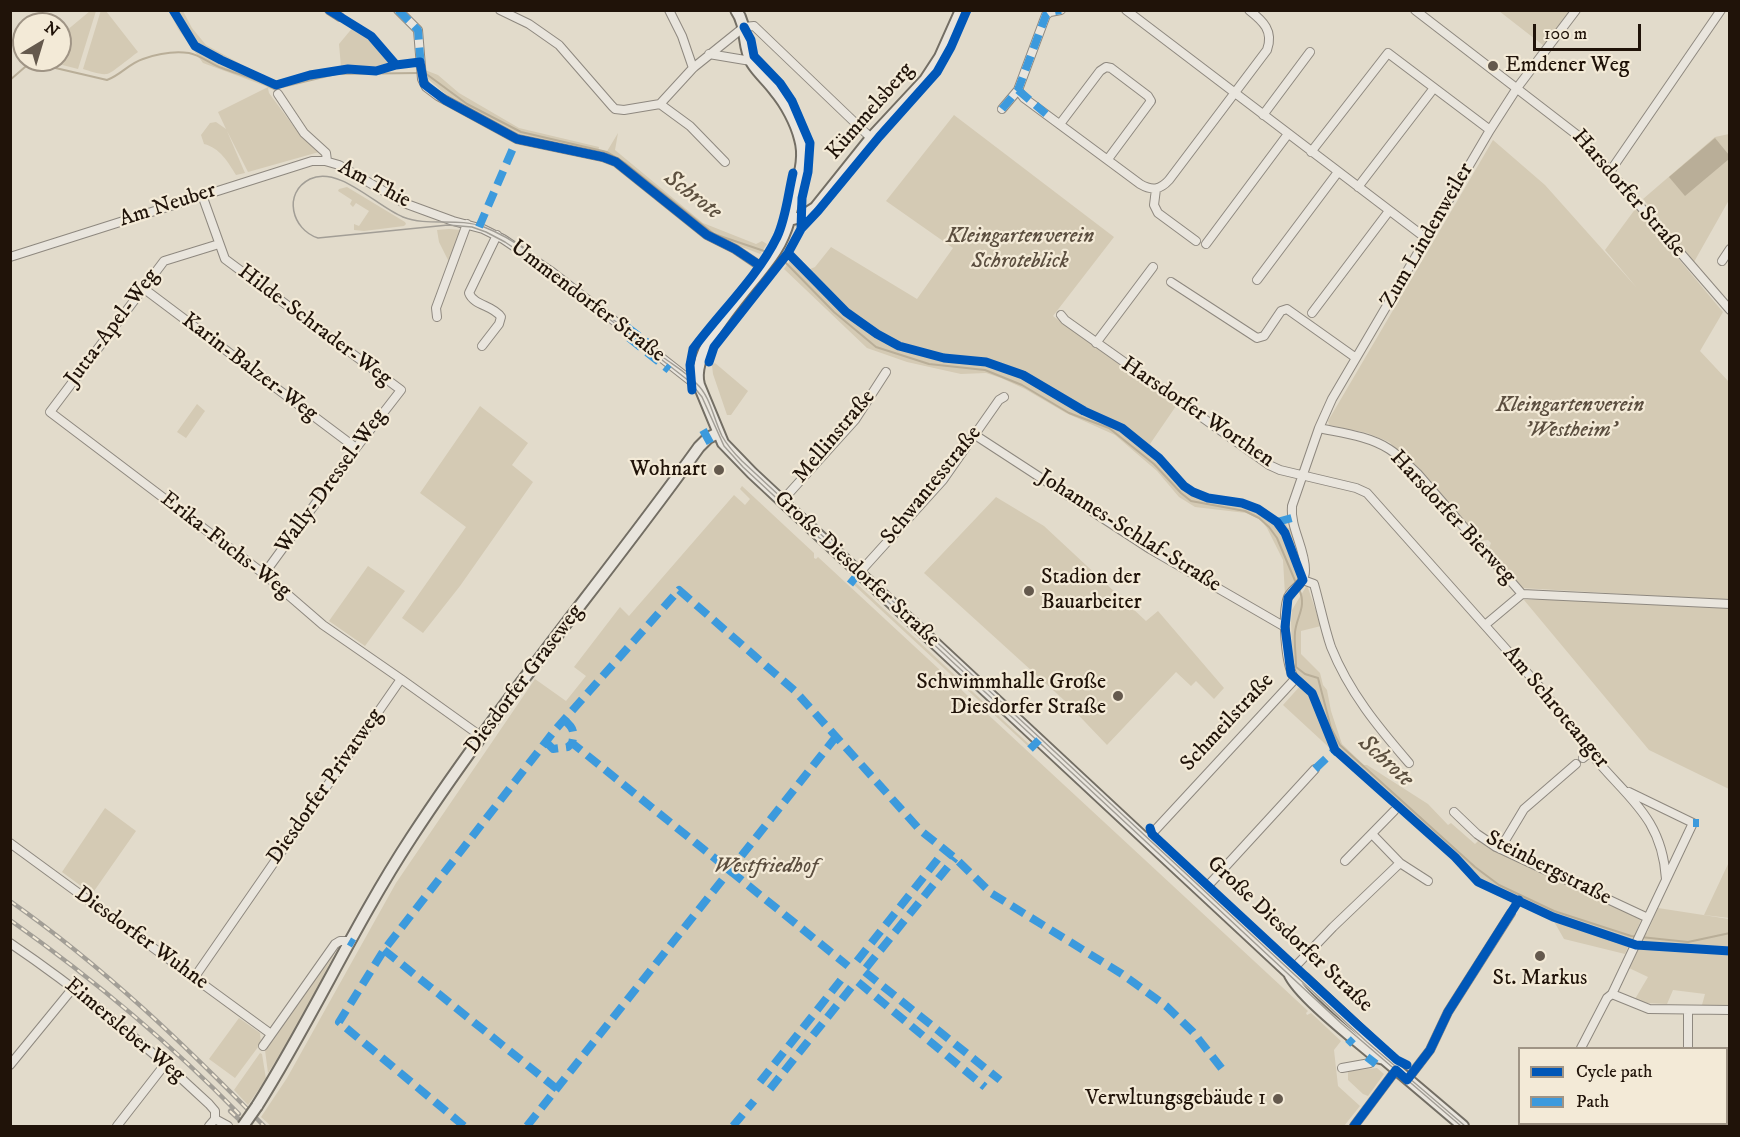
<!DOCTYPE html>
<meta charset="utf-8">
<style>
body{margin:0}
#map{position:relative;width:1740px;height:1137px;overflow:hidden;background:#e2dbcb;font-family:"IM FELL DW Pica",serif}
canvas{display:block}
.frame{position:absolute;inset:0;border:12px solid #201309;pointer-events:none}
.legend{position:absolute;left:1518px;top:1047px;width:210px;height:78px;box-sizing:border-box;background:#f3ead7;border:2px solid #9f9485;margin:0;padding:8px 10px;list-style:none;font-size:18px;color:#201309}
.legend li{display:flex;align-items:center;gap:12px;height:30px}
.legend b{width:30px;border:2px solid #9f9485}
.north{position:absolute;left:12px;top:12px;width:60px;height:60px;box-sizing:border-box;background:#f3ead7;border:2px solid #9f9485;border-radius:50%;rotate:38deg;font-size:16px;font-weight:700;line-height:24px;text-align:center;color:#201309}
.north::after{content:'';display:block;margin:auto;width:21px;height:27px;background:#64594d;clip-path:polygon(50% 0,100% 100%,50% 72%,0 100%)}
.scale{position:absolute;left:1533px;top:24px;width:108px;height:27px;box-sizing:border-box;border:3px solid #201309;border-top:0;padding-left:8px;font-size:18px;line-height:21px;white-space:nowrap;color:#201309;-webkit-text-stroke:4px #f3ead7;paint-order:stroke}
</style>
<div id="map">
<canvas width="1740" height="1137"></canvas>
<div class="frame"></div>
<ul class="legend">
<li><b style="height:8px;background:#0057b8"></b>Cycle path</li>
<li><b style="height:8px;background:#3c9add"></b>Path</li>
</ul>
<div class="north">N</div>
<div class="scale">100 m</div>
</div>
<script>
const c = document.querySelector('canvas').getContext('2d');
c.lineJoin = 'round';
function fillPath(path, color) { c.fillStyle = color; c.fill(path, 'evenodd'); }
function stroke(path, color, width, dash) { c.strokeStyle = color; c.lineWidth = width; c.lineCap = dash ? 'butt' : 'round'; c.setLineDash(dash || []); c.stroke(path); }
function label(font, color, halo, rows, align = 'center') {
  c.font = font + ' "IM FELL DW Pica",serif'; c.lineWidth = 4.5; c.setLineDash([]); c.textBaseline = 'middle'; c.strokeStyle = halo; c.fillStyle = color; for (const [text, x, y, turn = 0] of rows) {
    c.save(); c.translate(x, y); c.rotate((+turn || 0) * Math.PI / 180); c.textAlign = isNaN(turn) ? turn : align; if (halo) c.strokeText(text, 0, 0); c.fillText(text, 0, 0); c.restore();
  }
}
fillPath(new Path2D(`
 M101 10 106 11 138 52C132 56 111 74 107 74 100 75 90 71 83 69Z
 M90 11H96L78 69 43 60H60V36Z
 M169 11H183L192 28 206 45 274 82 275 90 268 88 269 93 297 131 319 152 248 172 227 131 245 173 236 175C228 162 220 148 204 144L201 135 210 123 216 122 226 129 218 112 268 87 203 63 178 29Z
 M1499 11H1570L1544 46Z
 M354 26C368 35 380 47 390 61L385 67H341L339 44Z
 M425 70 438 75 459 93 519 128 599 147 598 153 517 135 465 107 443 92 427 78Z
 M954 115 1114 237 1053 316 1176 406 1150 444 1195 491 1208 496 1248 503 1277 520 1283 518 1288 528 1291 527 1301 573 1298 582 1285 595 1283 560 1267 528 1261 520 1246 513 1195 507 1179 497 1157 471 1115 435 1066 413 1025 389 1001 378 986 373 961 374 907 362 867 348 784 269 791 259 805 274 808 270 815 267 831 247 917 299 953 248 886 201Z
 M618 133 615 150 703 223 756 244 762 241 767 244 760 254C740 246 720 240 701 227 669 204 642 171 606 153Z
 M1729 134V200L1694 262 1643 199 1715 137Z
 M1493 140 1545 185 1637 288 1605 250 1636 208 1723 312 1700 351 1729 382V600L1521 588 1489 548 1491 543 1488 540 1481 541 1410 461 1389 442 1367 433 1329 425 1328 421Z
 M347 187 405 222 406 224 404 226 364 231 354 230V224L359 226 369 211 356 203 353 207 350 204 352 200 338 191 339 189Z
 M449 229 461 230 450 264 439 242 437 230Z
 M715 363 748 391 731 415H727L713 374 712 365Z
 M197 404 205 411 186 438 177 432Z
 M480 406 528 443 512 465 533 482 460 586 423 633 402 618 466 527 420 493Z
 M742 486 814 553V558L816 559 818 557 1308 1011 1306 1013 1307 1015 1311 1013 1341 1041 1334 1050 1338 1086 1360 1106 1344 1126H271L261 1117 287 1078 396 883 535 679 566 701 586 676 574 667 620 607 629 616 734 495 745 505 750 499 740 489Z
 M996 497 1044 526 1146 621 1158 611 1224 688 1214 699 1196 681 1191 686 1176 672 1107 745 1065 701 924 573Z
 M368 566 405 591 365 646 329 621Z
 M855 582 1031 746 1030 748 853 584Z
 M1307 585 1321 626 1301 631V654L1320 673 1323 685 1327 690 1331 711 1342 744 1364 765H1367L1428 804 1448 825 1451 823 1475 844 1480 839 1497 849 1641 919 1637 930 1647 933 1658 908 1729 919V1006L1702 1005 1705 994 1673 990 1667 1004 1646 1003 1635 999 1648 977 1629 968 1642 942 1631 940 1625 954 1564 939 1552 918 1474 882 1469 878 1458 862 1334 752 1283 705 1301 685 1302 680 1293 666 1291 622 1292 610Z
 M1562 599 1729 608V789L1649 750 1524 600Z
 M105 808 136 831 92 894 62 872Z
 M1729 862V918L1704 915Z
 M339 945 297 1027 268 1073 265 1050Z
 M239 1018 260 1033 261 1043 235 1078 209 1059Z
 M260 1053 262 1054 266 1079 248 1105 234 1090Z
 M1377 1068 1384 1074 1368 1096 1363 1094 1348 1080V1071Z`), '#d4cab4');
fillPath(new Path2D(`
 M1715 138 1729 155V159L1685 196 1669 177Z`), '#b9ae98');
stroke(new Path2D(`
 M425 73 467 104 521 132 607 152 625 163 714 234 770 253
 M10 80 25 67 34 63 107 80C121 75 128 64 143 59 157 54 174 51 189 53 200 55 211 64 222 68 240 75 258 79 274 89L336 74 419 73
 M775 255 786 263 834 312 876 347 929 364 985 370 1022 385 1069 413 1109 428 1154 464 1181 493 1191 501 1245 511 1259 518 1269 527 1277 538 1296 583
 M1299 589C1307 607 1297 615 1295 632 1294 643 1296 655 1296 667L1305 674 1318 678 1331 728 1340 745 1475 867 1499 885 1554 911 1631 936 1688 942 1730 933`), '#b9ae98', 2);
const minor = new Path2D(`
 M329 10 340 17
 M398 10 418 30 422 79 426 87 438 96 517 139 603 157 616 162 707 235 735 249 763 268
 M500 10 529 24 559 45 612 106 615 109 624 110 660 104 693 68 744 27 754 26 871 138
 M669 10 682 36 693 68
 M1126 10 1427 239
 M1415 10 1581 138 1730 310
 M709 54 751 61
 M1018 90 1024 98 1140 184C1152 191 1160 190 1169 180L1267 50C1274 31 1263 21 1249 10
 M278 94 304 133 326 153 327 161
 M660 104 690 126 725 162
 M1002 109 1018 90 1046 15 1050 12 1061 10
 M1263 115 1310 52
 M1060 124 1100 71 1106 67 1111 68 1148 96 1151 101 1108 159
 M1311 152 1388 53 1490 130
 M1611 170 1721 10
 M1358 187 1434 88
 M1156 189 1154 205 1158 213 1196 241
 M202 195 225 259 401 390 356 448 264 574
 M219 244 164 261 50 412 264 574 323 625 401 679
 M1206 244 1288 134
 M10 257 312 161H325L339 165 404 203 453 221 483 229 503 239 552 272 700 388
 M1722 261 1730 249
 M1257 280 1338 172
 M1171 282 1257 338 1264 336 1281 311 1287 309 1356 358
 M143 288 356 448
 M1312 313 1389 211
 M1061 315 1065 320 1269 465 1280 470 1356 488 1367 493 1538 685C1556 707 1572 729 1589 751 1625 797 1662 815 1666 879
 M437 317 436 308 467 224
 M1096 343 1153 267
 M482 346 499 324 501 317C493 305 474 306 469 293L497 235
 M1319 428C1342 433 1369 436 1389 449 1400 456 1409 466 1418 474L1522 594
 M975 435 1150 549 1285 627
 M782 501 855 420 886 372
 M859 573 943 480 999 400 1004 397
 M1303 580 1314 584C1320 605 1324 626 1331 647 1349 692 1378 727 1409 763
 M1522 594 1730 604
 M1485 625 1522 594
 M1583 758 1590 752
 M1454 812 1477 834 1496 847 1648 918
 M1372 834 1400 863
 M1146 840 1295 679C1285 666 1282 613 1288 597 1293 587 1305 585 1305 570 1305 548 1290 528 1292 506L1319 428 1332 399 1490 130 1517 88 1576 10
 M10 843 271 1034
 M1500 849 1524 809 1576 764
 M1345 861 1394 811
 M1225 867 1315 769
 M1202 892 1218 875
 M10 943C81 991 146 1045 209 1104L215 1111V1119L228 1126
 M1289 973 1333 927 1400 863 1428 881
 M194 978 401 679 482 737
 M1612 994 1649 1009 1730 1010
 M1688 1010V1048
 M263 1046 335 944 340 941H349
 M1581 1048 1607 998 1612 994 1693 823 1629 792
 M10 1065 73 988
 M1342 1068 1370 1063 1376 1057
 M1407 1080 1430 1050 1448 1012 1511 913
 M117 1126 166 1063
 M209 1126 215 1119
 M1354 1126 1396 1070
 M1543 1126 1545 1124
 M1663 1126 1665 1124`);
const secondary = new Path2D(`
 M736 10C748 27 742 46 752 63 758 73 768 81 775 91 786 104 796 123 800 139 805 156 800 173 796 189 792 210 788 231 776 250 756 283 688 346 699 385L723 443 752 473 1289 973 1305 979 1380 1049 1384 1059 1463 1126
 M789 220 801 217 815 208 871 138 925 80 940 57 961 10
 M1289 973C1298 995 1355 1039 1376 1057L1384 1059
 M257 1106C312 1019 354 925 411 838 499 703 605 578 699 447L708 438 718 433`);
stroke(minor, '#8e887f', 10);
stroke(secondary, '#736e64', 14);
stroke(minor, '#e9e5dd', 8);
stroke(secondary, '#e9e5dd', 10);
stroke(new Path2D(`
 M1461 1126 1342 1024 743 467 724 446 702 397 689 381 545 269 505 242 486 232 472 227 448 225 318 238C292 230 282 193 310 179 339 165 377 207 403 217 428 227 458 217 484 227 531 245 566 285 606 314 625 329 645 343 664 358 675 366 687 373 696 383 711 397 713 418 722 436 727 445 734 453 742 461L1367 1042 1465 1126`), '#a29e96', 1.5);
const rail = new Path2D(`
 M10 901C104 967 185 1045 264 1126
 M10 920C92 978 169 1042 239 1114
 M230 1111 246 1126`);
stroke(rail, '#a29e96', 4.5);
stroke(rail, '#f3ead7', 2, [7]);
const secondaryBridge = new Path2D(`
 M243 1126 257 1106`);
stroke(secondaryBridge, '#736e64', 14, []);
stroke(secondaryBridge, '#e9e5dd', 10);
stroke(new Path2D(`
 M398 10 418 30 421 68
 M1018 90 1046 114
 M1002 109 1018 90 1046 15 1050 12 1061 10
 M479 227 517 139
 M627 327 652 346
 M629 338 669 370
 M703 430 714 450
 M1277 522 1292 518
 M850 584 859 573
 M564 720C573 727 575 731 572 743L848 966
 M546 742 553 749 568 747 572 743
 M1030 749 1039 740
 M1315 769 1335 750
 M1693 823H1699
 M349 941 354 944
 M384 950 557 1089
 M857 961 945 850
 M866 968 955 858
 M865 972 1000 1080
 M858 982 985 1087
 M1348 1039 1353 1044
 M1367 1057 1376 1064
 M760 1082 844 976
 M770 1089 854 984
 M464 1126 339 1022 384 950 555 730 679 590 795 691 920 830 955 858 991 893 1122 974 1166 1006 1193 1032 1226 1074
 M527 1126 835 738
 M733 1126 754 1101`), '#3c9add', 8, [15, 8]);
stroke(new Path2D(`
 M173 10 195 46 221 60 276 85 310 75 348 69 376 71 396 65 420 62 424 84 445 100 517 139 603 157 616 162 707 235 735 249 759 265
 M329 10 371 36 396 65
 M744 27 751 40 754 56 780 83 792 101 810 143 808 172 802 198 801 229
 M788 253 846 312 877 334 899 346 944 358 986 362 1023 375 1084 411 1122 428 1159 458 1184 486 1193 492 1208 498 1242 503 1258 509 1277 522 1285 533 1303 580 1288 598 1285 627 1291 674 1312 693 1335 750 1455 857 1478 882 1553 917 1636 945 1730 951
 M709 362 714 347 788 253 801 229 818 211 879 137 937 72 951 47 967 10
 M692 390 690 365 693 349C720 312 757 278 777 237 786 218 788 194 793 173
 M1150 828 1152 834 1358 1025 1397 1060 1407 1065
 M1354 1126 1396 1070 1407 1080 1430 1050 1448 1012 1519 900`), '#0057b8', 9);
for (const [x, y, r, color] of [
 [1493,66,6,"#64594d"],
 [719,470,6,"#64594d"],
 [1029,591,6,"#64594d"],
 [1118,696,6,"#64594d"],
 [1540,956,6,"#64594d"],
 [1278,1099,6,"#64594d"]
]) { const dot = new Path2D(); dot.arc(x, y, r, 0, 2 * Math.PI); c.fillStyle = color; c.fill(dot); stroke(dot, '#f3ead7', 2); }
label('22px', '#201309', '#f3ead7', [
 ["Emdener Weg",1505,66,"left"],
 ["Wohnart",707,470],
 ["Stadion der",1041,578,"left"],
 ["Bauarbeiter",1041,603,"left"],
 ["Schwimmhalle Große",1106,683],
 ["Diesdorfer Straße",1106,708],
 ["St. Markus",1540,979,"center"],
 ["Verwltungsgebäude 1",1266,1099]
], 'right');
label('22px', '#201309', '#f3ead7', [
 ["Kümmelsberg",871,112,-49],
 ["Am Thie",374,185,28],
 ["Harsdorfer Straße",1628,194,49],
 ["Am Neuber",168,206,-18],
 ["Zum Lindenweiler",1428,236,-60],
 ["Ummendorfer Straße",587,302,37],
 ["Hilde-Schrader-Weg",314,326,37],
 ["Jutta-Apel-Weg",113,328,-53],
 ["Karin-Balzer-Weg",249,368,37],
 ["Harsdorfer Worthen",1197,413,34],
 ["Mellinstraße",835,437,-50],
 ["Wally-Dressel-Weg",332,482,-54],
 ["Schwantesstraße",932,486,-51],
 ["Harsdorfer Bierweg",1452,518,47],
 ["Johannes-Schlaf-Straße",1129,532,32],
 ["Erika-Fuchs-Weg",225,546,38],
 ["Große Diesdorfer Straße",856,570,43],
 ["Diesdorfer Graseweg",525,680,-53],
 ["Am Schroteanger",1555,708,50],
 ["Schmeilstraße",1228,723,-47],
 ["Diesdorfer Privatweg",326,787,-55],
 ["Steinbergstraße",1548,869,27],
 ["Große Diesdorfer Straße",1289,935,43],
 ["Diesdorfer Wuhne",141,939,36],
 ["Eimersleber Weg",124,1031,40]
]);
label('italic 22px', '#5b4e3f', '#f3ead7', [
 ["Kleingartenverein",1020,237],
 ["Schroteblick",1020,262],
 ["Kleingartenverein",1570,406],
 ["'Westheim'",1570,431],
 ["Westfriedhof",766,867]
]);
label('italic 24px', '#5d503f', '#f3ead7', [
 ["Schrote",692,196,37],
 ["Schrote",1385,762,42]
]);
</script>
